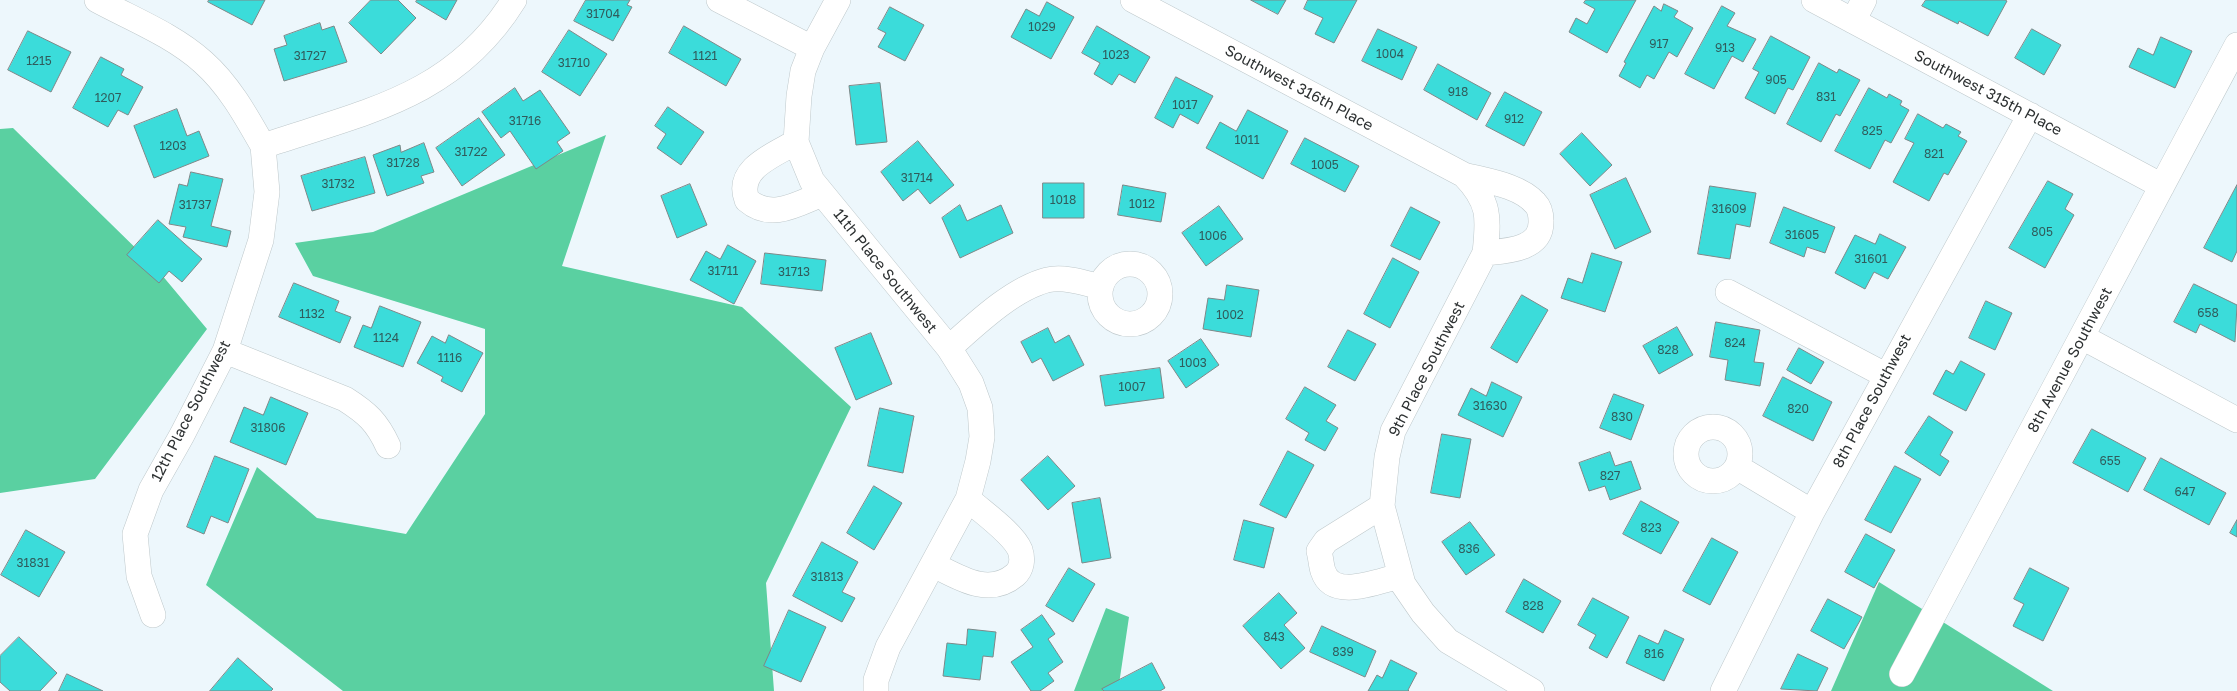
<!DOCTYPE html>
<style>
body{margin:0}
canvas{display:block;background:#edf7fc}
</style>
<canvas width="2237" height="691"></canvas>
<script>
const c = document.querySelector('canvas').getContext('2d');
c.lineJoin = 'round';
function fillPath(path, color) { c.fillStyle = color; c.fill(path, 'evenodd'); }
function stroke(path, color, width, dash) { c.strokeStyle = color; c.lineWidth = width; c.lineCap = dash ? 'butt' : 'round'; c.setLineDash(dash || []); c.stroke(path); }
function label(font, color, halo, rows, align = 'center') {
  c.font = font + ' "Golos Text",sans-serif'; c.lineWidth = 4; c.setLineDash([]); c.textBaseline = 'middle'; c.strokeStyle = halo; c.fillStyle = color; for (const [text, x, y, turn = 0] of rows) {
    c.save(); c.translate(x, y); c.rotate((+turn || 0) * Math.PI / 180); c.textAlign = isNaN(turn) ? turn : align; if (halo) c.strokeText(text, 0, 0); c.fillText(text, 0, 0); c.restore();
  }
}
fillPath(new Path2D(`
 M13 128 156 268 207 329 95 479 0 493V129Z
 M606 135 562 266 742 307 851 407 766 583 774 691H343L206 585 257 467 317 518 406 534 485 414V329L313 276 295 243 373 232Z
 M1879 582 2053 691H1831Z
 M1106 608 1129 617 1118 691H1074Z`), '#5ad0a1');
const building = new Path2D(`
 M209 0H265L252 25 208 2Z
 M371 0H398L416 18 381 54 349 23Z
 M417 0H457L446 20 416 2Z
 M586 0H630L627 5 632 7 613 41 574 21Z
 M1251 0H1286L1278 14Z
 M1308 0H1357L1334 43 1315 34 1323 18 1304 9Z
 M1586 0H1636L1607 53 1569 32 1576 18 1587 24 1595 9 1584 3Z
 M1926 0H2005L2007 1 1988 36 1959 21 1958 24 1922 6Z
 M1047 2 1074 17 1051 59 1011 37 1026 9 1039 16Z
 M1664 4 1678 11 1674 17 1693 28 1677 57 1669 52 1654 79 1647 75 1640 88 1619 76 1626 63 1624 62 1654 6 1661 11Z
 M1722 6 1735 13 1727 26 1756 39 1743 62 1732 56 1714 89 1685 74Z
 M890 7 924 25 905 61 878 47 886 33 878 29Z
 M320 23 322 30 334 26 347 62 284 81 274 49 287 45 284 36Z
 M684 26 741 59 726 86 669 53Z
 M1097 26 1150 57 1135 83 1119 74 1112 85 1094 74 1100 63 1082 53Z
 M1378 29 1417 47 1402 80 1362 61Z
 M2032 29 2061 45 2044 75 2015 58Z
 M569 30 607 54 580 96 542 72Z
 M28 31 71 52 51 92 8 70Z
 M1771 36 1810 57 1793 90 1788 88 1775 114 1745 98 1759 72 1753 69Z
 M2161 37 2192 51 2175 88 2129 67 2138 48 2153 55Z
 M101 57 124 69 121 75 143 87 128 115 118 110 108 127 73 108Z
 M1819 63 1837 73 1839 69 1860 80 1840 116 1836 114 1821 142 1787 124Z
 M1438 64 1491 93 1477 120 1424 90Z
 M1176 77 1213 96 1198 124 1180 114 1173 128 1155 118Z
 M880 83 887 142 856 145 849 86Z
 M515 88 523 101 540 90 570 133 557 142 563 151 536 169 510 131 501 138 482 112Z
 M1869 88 1887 98 1889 94 1902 101 1900 105 1909 110 1891 143 1885 140 1870 169 1835 151Z
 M1505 92 1542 112 1524 146 1486 126Z
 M668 107 704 132 681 165 657 148 666 134 655 126Z
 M177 109 187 136 199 131 209 156 154 178 134 126Z
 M1248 110 1288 131 1263 179 1206 148 1220 122 1236 131Z
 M1918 114 1943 128 1946 124 1961 132 1958 136 1967 141 1948 175 1944 173 1929 201 1893 182 1914 143 1905 139Z
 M479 118 505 155 462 186 436 148Z
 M1582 133 1612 165 1590 186 1560 154Z
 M1305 138 1359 166 1345 192 1291 164Z
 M918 141 954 185 930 204 918 189 903 201 881 172Z
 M424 143 434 172 421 176 424 183 387 196 373 155 400 145 401 152Z
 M365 157 375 193 312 211 301 176Z
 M191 172 223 179 211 226 231 231 227 247 183 237 186 227 169 224 179 184 187 186Z
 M1626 178 1651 232 1615 249 1590 195Z
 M2048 181 2073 194 2065 209 2074 215 2045 268 2009 248Z
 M1043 183H1084V218H1043Z
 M690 184 707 225 677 238 661 196Z
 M1123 185 1166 193 1161 222 1118 215Z
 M2237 185V251L2232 262 2204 248Z
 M1710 186 1756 193 1750 227 1736 224 1730 259 1698 254Z
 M960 205 967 221 1001 205 1013 233 960 258 942 218Z
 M1219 206 1243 239 1206 266 1182 233Z
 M1411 207 1440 222 1420 260 1391 246Z
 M1784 207 1835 227 1825 253 1807 247 1804 257 1770 243Z
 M158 220 202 259 182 282 169 271 159 283 127 255Z
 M1880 234 1906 247 1888 279 1874 272 1865 289 1835 273 1855 235 1875 244Z
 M728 245 756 261 734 304 690 280 706 251 720 259Z
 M765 253 826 260 822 291 761 284Z
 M1592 253 1622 262 1605 312 1561 298 1568 278 1582 283Z
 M1393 258 1419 272 1390 328 1364 314Z
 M294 283 339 301 335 311 351 317 340 343 279 317Z
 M2194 284 2237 305 2235 342 2200 324 2196 333 2174 322Z
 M1227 285 1259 290 1251 337 1203 329 1208 298 1224 300Z
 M1522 295 1548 310 1517 363 1491 348Z
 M1986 301 2012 313 1995 350 1969 338Z
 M380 306 421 322 403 367 354 347 363 325 371 328Z
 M1716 322 1760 330 1754 362 1764 363 1760 386 1725 380 1728 360 1710 357Z
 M1677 327 1693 355 1659 374 1643 346Z
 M1048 328 1055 343 1069 335 1084 365 1053 381 1041 358 1032 363 1021 342Z
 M1348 330 1376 344 1355 381 1328 367Z
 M871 333 892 384 856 400 835 348Z
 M449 335 483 353 462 392 441 381 443 377 417 363 432 336 445 343Z
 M1201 339 1219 365 1186 388 1168 361Z
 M1799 348 1824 362 1811 384 1787 370Z
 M1961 361 1985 374 1966 411 1933 394 1946 370 1953 374Z
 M1160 368 1164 398 1105 406 1100 376Z
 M1783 377 1832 402 1813 441 1763 416Z
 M1492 382 1522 397 1503 437 1458 415 1471 388 1486 396Z
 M1305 387 1336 405 1326 421 1338 428 1325 451 1305 440 1309 433 1286 419Z
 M1614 394 1644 405 1631 440 1600 428Z
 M271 397 308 413 286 465 230 442 244 407 263 415Z
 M880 408 914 416 903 473 868 466Z
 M1929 416 1953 432 1940 455 1949 461 1940 476 1905 453Z
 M2092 429 2146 458 2128 492 2073 463Z
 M1442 434 1471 439 1460 498 1431 493Z
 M1288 451 1314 465 1286 518 1260 505Z
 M1610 452 1615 466 1631 461 1641 489 1610 500 1605 486 1589 491 1579 463Z
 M215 456 249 469 228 523 211 516 204 534 187 527Z
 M1048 456 1075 486 1048 510 1021 480Z
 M2161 458 2226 493 2209 525 2144 490Z
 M1895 466 1921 479 1891 533 1865 520Z
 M874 486 902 503 874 550 847 533Z
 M1100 498 1111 558 1082 563 1072 503Z
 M1641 501 1679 522 1661 554 1623 534Z
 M1244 520 1274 528 1264 568 1234 560Z
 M2237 520V537L2230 533Z
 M1470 522 1495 555 1466 575 1442 542Z
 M26 530 65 552 39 597 1 575Z
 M1866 534 1895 550 1874 588 1845 572Z
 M1712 538 1738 552 1710 605 1683 591Z
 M822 542 858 562 842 592 855 598 842 622 793 596Z
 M1069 568 1095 584 1073 622 1046 606Z
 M2030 568 2069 588 2043 641 2013 626 2024 604 2014 599Z
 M1524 579 1561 601 1543 633 1506 612Z
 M1279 593 1297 613 1284 625 1305 648 1281 669 1243 626Z
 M1593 598 1629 617 1607 658 1589 648 1596 635 1578 625Z
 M1828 599 1862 617 1844 649 1811 631Z
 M789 610 826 627 801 682 764 666Z
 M1042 615 1055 634 1048 639 1063 662 1048 673 1054 681 1040 691H1031L1011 662 1033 647 1021 630Z
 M1322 626 1376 651 1365 677 1310 652Z
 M968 629 996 632 993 657 983 656 980 680 943 676 947 643 966 645Z
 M1665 630 1684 639 1664 681 1626 663 1639 635 1658 644Z
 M19 637 57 673 40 691H10L0 682V656Z
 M1798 654 1828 668 1817 691 1781 689Z
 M238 658 273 689 271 691H210Z
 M1391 660 1417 673 1408 690 1409 691H1368L1377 675 1382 678Z
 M1152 663 1165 688 1160 691H1104L1102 689Z
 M67 674 103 691H59Z`);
fillPath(building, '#3bdcda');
stroke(building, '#7e8888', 1);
const minor = new Path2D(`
 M97 0C132 19 173 35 203 62 229 85 246 116 263 146
 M719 0 812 48
 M838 0 812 48 803 71 799 96 796 142 812 181 949 348 971 383 980 408 982 437 978 461 968 499 888 647 876 680V691
 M1133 0 1464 175C1486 181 1519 185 1535 203 1540 208 1541 214 1541 221 1542 250 1506 251 1485 253
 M1814 0 2162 186
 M1853 21 1864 0
 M796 142C774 155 735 169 747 200 771 221 797 204 822 194
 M1464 175C1490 202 1489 217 1485 253L1393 431 1387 457 1382 506 1403 584 1423 613 1448 641 1532 691
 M1100 294a30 30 0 1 1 60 0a30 30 0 1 1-60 0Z
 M1728 292 1885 375
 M2082 337 2237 420
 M949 348C975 325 1012 289 1047 280 1064 276 1085 283 1101 287
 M225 351 345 399C367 413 377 422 388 446
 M1686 454a27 27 0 1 1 54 0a27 27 0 1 1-54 0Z
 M1737 467 1812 512
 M1382 506 1326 541 1319 551C1321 558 1321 565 1323 571 1333 601 1378 581 1400 576
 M934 565C960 578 989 597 1015 575 1022 569 1023 559 1020 550 1013 533 982 512 968 499
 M153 615 139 576 135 534 151 490 182 435 225 351 261 240 267 192 263 146C364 112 454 97 514 0
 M1902 674 2237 45
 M1723 691 1812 512 2030 115`);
stroke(minor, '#bec8cb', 26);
stroke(minor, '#fff', 25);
label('12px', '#305c5c', null, [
 ["31704",603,14],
 ["1029",1042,27],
 ["917",1659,44],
 ["913",1725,48],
 ["1004",1390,54],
 ["1023",1116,55],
 ["31727",310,56],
 ["1121",705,56],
 ["1215",39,61],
 ["31710",574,63],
 ["905",1776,80],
 ["918",1458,92],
 ["831",1826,97],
 ["1207",108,98],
 ["1017",1185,105],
 ["912",1514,119],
 ["31716",525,121],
 ["825",1872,131],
 ["1011",1247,140],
 ["1203",173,146],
 ["31722",471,152],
 ["821",1934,154],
 ["31728",403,163],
 ["1005",1325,165],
 ["31714",917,178],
 ["31732",338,184],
 ["1018",1063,200],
 ["1012",1142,204],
 ["31737",195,205],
 ["31609",1729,209],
 ["805",2042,232],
 ["31605",1802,235],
 ["1006",1213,236],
 ["31601",1871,259],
 ["31711",723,271],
 ["31713",794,272],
 ["658",2208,313],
 ["1132",312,314],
 ["1002",1230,315],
 ["1124",386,338],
 ["824",1735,343],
 ["828",1668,350],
 ["1116",450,358],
 ["1003",1193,363],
 ["1007",1132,387],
 ["31630",1490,406],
 ["820",1798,409],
 ["830",1622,417],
 ["31806",268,428],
 ["655",2110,461],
 ["827",1610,476],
 ["647",2185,492],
 ["823",1651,528],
 ["836",1469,549],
 ["31831",33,563],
 ["31813",827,577],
 ["828",1533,606],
 ["843",1274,637],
 ["839",1343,652],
 ["816",1654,654]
]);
label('15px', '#2d3132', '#fff', [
 ["Southwest 316th Place",1299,88,28],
 ["Southwest 315th Place",1988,93,28],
 ["11th Place Southwest",885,271,51],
 ["8th Avenue Southwest",2070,360,-62],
 ["9th Place Southwest",1427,369,-63],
 ["8th Place Southwest",1872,401,-62],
 ["12th Place Southwest",191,411,-63]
]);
</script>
